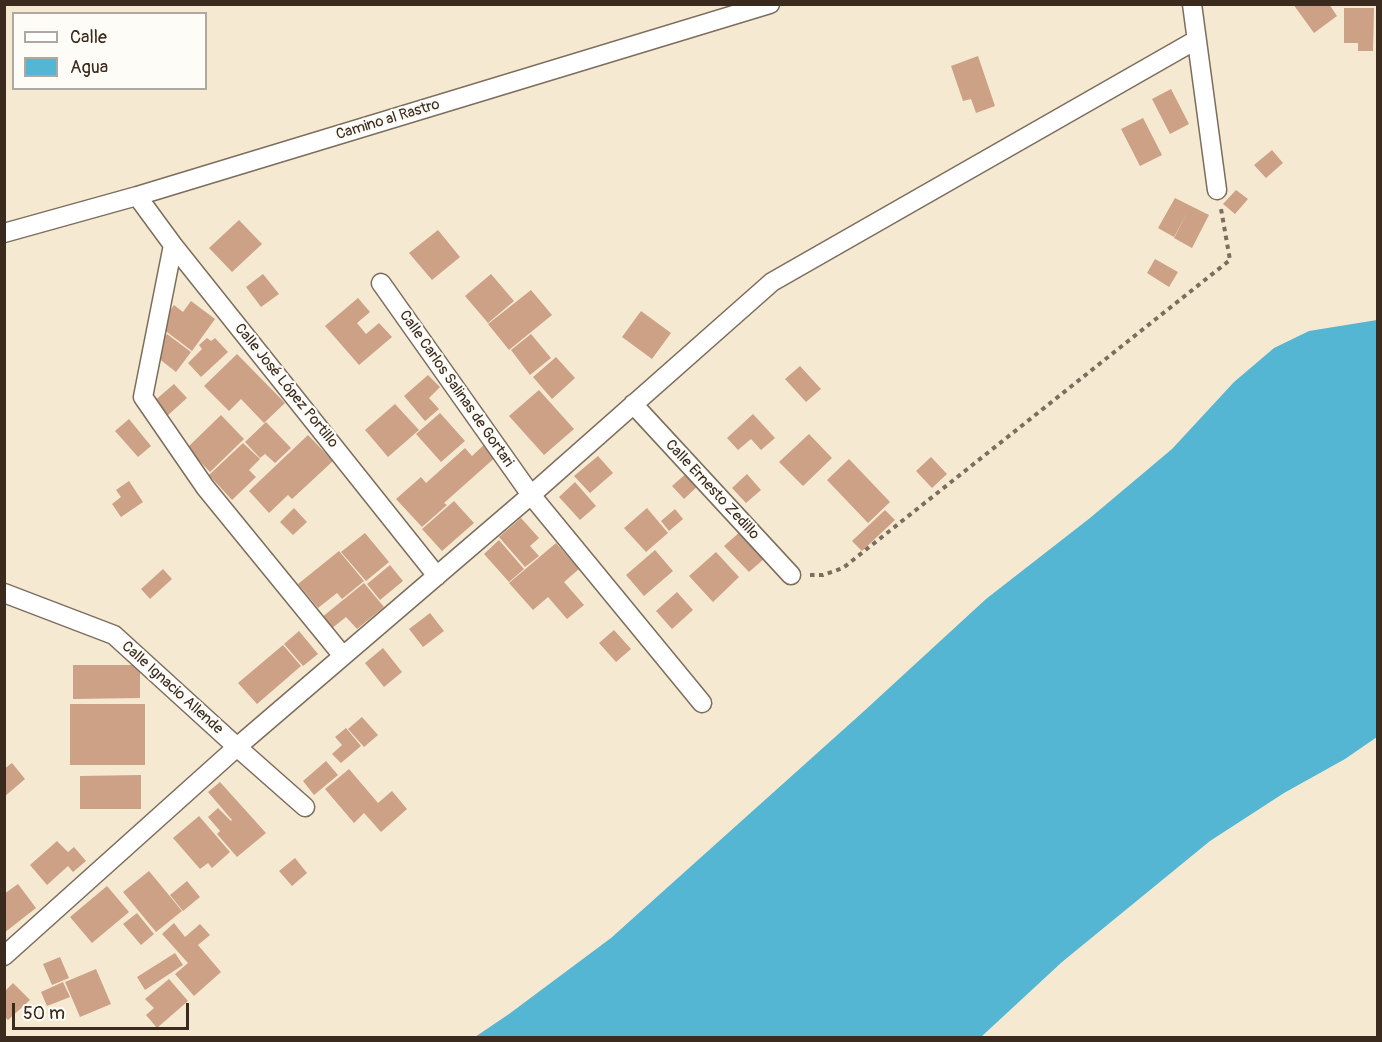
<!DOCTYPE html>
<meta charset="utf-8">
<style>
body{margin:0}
#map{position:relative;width:1382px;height:1042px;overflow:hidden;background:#f5e9d2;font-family:Pangolin,sans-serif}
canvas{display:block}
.frame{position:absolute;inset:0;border:6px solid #3b2a1e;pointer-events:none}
.legend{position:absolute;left:12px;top:12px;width:195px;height:78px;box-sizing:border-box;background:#fdfcf7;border:2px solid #afa8a0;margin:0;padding:8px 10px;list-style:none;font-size:18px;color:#3b2a1e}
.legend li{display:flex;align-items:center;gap:12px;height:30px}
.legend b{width:30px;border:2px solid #afa8a0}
.scale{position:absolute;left:12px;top:1003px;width:177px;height:27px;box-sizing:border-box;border:3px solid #3b2a1e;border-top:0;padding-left:8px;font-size:18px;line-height:21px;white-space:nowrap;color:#3b2a1e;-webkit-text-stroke:4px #fdfcf7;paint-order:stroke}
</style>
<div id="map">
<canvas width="1382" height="1042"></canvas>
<div class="frame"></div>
<ul class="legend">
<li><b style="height:8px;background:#fff"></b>Calle</li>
<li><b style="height:16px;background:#54b6d3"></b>Agua</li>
</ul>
<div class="scale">50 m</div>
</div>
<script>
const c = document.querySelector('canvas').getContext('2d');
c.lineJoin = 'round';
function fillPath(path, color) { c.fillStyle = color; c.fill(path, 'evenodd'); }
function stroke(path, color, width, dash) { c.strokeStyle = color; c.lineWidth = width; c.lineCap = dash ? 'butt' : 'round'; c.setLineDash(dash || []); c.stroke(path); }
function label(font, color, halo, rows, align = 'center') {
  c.font = font + ' Pangolin,sans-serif'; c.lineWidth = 4.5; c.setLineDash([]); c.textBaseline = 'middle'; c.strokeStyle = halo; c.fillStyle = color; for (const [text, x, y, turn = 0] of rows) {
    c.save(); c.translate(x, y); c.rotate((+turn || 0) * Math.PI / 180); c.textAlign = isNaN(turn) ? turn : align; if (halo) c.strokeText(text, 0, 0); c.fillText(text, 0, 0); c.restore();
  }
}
fillPath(new Path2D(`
 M1377 320V737L1345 759 1284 793 1210 841 1062 962 981 1037H475L509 1014 611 938 863 712 986 599 1090 518 1172 449 1234 382 1274 348 1309 331Z`), '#54b6d3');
fillPath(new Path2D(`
 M1293 4H1329L1337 16 1314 33Z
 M1344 8H1374L1373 51H1358V43H1344Z
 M978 56 995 106 976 113 971 99 963 101 951 66Z
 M1171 89 1189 124 1170 134 1152 99Z
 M1143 118 1162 155 1140 166 1121 129Z
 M1272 150 1283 163 1266 178 1254 165Z
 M1236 190 1248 199 1235 214 1223 204Z
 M1175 198 1209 215 1192 248 1174 238 1188 211 1174 237 1158 228Z
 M239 220 262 244 232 272 209 248Z
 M438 230 460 257 432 280 409 253Z
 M1155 259 1178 272 1169 287 1147 273Z
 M263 274 279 294 261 307 246 287Z
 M491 274 514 301 488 323 465 296Z
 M531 290 552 315 509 350 488 324Z
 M358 298 370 312 357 323 366 334 379 323 392 337 359 365 325 326Z
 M191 301 215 319 192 351 159 326 174 305 183 312Z
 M641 311 671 333 652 359 622 337Z
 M167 334 191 352 176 372 153 354Z
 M531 334 551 358 530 375 511 350Z
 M207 338 211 341 215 338 228 352 201 377 188 363 202 349 199 345Z
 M237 354 285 403 264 423 241 399 229 411 204 386Z
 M556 357 575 378 552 399 533 377Z
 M800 366 821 389 806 402 785 379Z
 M428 375 440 387 429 398 439 409 425 421 404 396Z
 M174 384 187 398 166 417 153 402Z
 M539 390 574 429 544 455 509 416Z
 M395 404 419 430 388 457 365 430Z
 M440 413 465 441 441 462 416 434Z
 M753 414 775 438 761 450 751 439 738 450 727 438Z
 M221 415 244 439 210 472 187 448Z
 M129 419 151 446 138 457 115 431Z
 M266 422 291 448 275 463 265 454 260 458 245 442Z
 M809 434 832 458 803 486 779 462Z
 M308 435 333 461 292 499 288 495 269 513 249 491Z
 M487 442 498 455 444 503 447 505 422 527 396 499 421 477 426 483 465 448 472 456Z
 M243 443 260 459 249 470 256 477 232 500 209 475Z
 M598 456 613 473 590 493 574 476Z
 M931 457 947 474 932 488 916 471Z
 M849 459 890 502 868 523 827 480Z
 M689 471 700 484 684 499 672 486Z
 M747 474 761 490 746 503 732 488Z
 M129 481 143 502 121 517 112 504 121 497 116 490Z
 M575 482 596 506 580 520 559 497Z
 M454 501 474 523 442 551 422 529Z
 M294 508 307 522 293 535 280 522Z
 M647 508 668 533 646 552 624 528Z
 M675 509 683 519 669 531 661 521Z
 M885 510 895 520 862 551 852 541Z
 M521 518 539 538 530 546 539 556 525 567 499 537Z
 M741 531 765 558 749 572 724 546Z
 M365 533 389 562 366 581 341 552Z
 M499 540 524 569 509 582 484 554Z
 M556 543 579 569 564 582 584 605 567 619 548 597 533 610 509 583Z
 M655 550 673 571 644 596 626 575Z
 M339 551 364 581 342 599 337 593 318 608 298 584Z
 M716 552 739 577 713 602 689 576Z
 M390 565 403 581 380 600 367 584Z
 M163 569 172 579 150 599 141 589Z
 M364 583 384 607 357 629 346 617 331 629 321 618Z
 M677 592 693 610 672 629 656 611Z
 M430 613 444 631 423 647 409 629Z
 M614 630 631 649 616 662 599 643Z
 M299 631 318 654 303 666 284 644Z
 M283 645 301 666 257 704 238 683Z
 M383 648 402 672 384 687 365 663Z
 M73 665H140V698L73 699Z
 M70 704H145V765H70Z
 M362 717 378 735 364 747 348 729Z
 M346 728 361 746 341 763 332 754 342 745 335 737Z
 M326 761 338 775 314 795 303 781Z
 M12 763 25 779 4 797V769Z
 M349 769 378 803 392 791 407 809 381 832 364 813 354 823 325 789Z
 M141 775V809H80V776Z
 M220 782 266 833 237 857 217 834 220 831 208 817 218 808 231 821 232 820 208 792Z
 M199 816 230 852 212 868 208 863 200 869 173 838Z
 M57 841 68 852 74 847 86 861 73 872 68 866 47 885 30 865Z
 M295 858 307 873 292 886 279 871Z
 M149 871 182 911 156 932 123 892Z
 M187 881 200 897 183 911 170 895Z
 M18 884 36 908 4 933V894Z
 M107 886 129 912 92 943 70 917Z
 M137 913 154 934 141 945 123 924Z
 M174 923 185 937 200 924 210 935 198 945 221 972 194 996 175 974 188 963 162 934Z
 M175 953 183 965 145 990 137 977Z
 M60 957 69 978 52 985 43 964Z
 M96 969 111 1004 80 1017 65 982Z
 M169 979 188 1001 157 1028 146 1015 154 1008 145 999Z
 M63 982 70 997 47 1006 41 992Z
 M13 983 30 1000 8 1020 4 1016V992Z`), '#cca186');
const minor = new Path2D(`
 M1192 4 1217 190
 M137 196 173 245 437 576
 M4 233 137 196 770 4
 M173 245 143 397 205 487 343 656
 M381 283 531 495 702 703
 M633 404 791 575
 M4 593 114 635 237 747 305 807
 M4 956 237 747 531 495 772 282 1196 40`);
stroke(minor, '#7c6d5d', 21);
stroke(new Path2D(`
 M810 575H823L843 568 1230 260 1221 209`), '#7c6d5d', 4, [4.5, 4.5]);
stroke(minor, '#fff', 18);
label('15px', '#3b2a1e', '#fdfcf7', [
 ["Camino al Rastro",388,120,-17],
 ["Calle José López Portillo",286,386,51],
 ["Calle Carlos Salinas de Gortari",456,389,55],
 ["Calle Ernesto Zedillo",712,490,47],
 ["Calle Ignacio Allende",172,688,42]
]);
</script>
